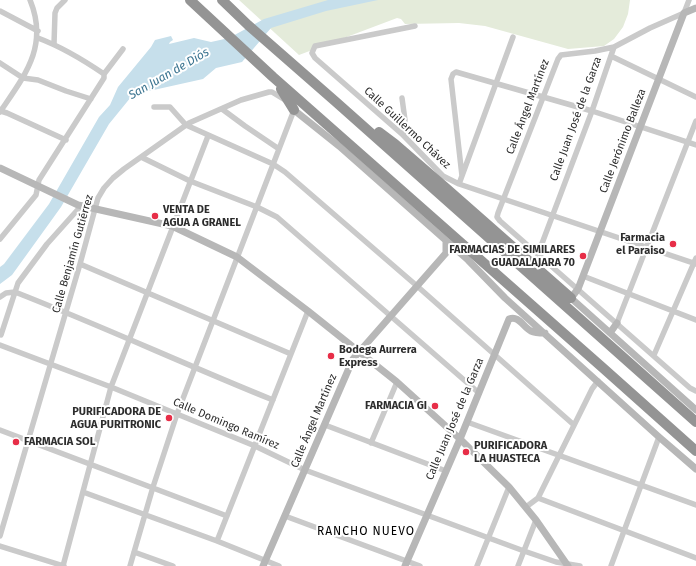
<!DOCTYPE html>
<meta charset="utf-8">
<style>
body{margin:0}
canvas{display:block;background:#fff}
</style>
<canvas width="696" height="566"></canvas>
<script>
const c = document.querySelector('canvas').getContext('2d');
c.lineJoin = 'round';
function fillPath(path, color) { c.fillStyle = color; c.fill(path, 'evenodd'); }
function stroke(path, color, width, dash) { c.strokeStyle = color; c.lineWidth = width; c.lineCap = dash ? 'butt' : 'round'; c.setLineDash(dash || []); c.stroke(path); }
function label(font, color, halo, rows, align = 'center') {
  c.font = font + ' "Fira Sans",sans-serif'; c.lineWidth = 4; c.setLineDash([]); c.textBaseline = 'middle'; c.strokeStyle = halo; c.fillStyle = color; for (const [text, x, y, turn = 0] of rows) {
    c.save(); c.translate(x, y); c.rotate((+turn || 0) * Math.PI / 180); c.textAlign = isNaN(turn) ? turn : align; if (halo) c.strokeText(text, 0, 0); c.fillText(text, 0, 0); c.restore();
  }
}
fillPath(new Path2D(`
 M239 0H630L628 14 623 27 614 39 604 46 568 49 485 26 459 23 405 24 401 19 397 18 299 55Z`), '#e4ebda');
fillPath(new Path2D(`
 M328 0H378L326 11 271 28 242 62 216 68 203 79 149 91 137 97H131L109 124 61 207 12 275 0 284V267L4 264 49 204 99 117 110 105 118 87 151 47 155 40 171 36 173 40 170 42 169 44 194 38 211 42 229 38 264 19Z`), '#c6dfeb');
stroke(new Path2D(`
 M0 11 38 31
 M415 26 315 46 312 53 315 58 403 135 443 176 459 184 696 264
 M38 38C62 47 82 59 104 74
 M54 44 55 13 57 8 65 0
 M614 47 595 51 561 55 558 59 498 213 497 217 500 221 690 388 696 391
 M611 56 696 97
 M0 63 23 78 38 80 66 91 91 99
 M104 74 123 49
 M402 98 405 120 403 135
 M154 107H170L186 125 273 164 285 172 417 286 574 425
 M222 109 245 126 279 149
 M0 111 7 113 66 140
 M0 112C25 75 49 46 30 0
 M141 157 190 181 257 207 277 217 479 393
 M462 176 451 79 453 74 456 72 592 111 696 145
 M459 184 513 37
 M0 239 36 195 39 180 104 78V74
 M538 254 592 111 614 47 650 28 684 13 689 0
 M80 264 291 354
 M583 276 696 320
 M0 297 6 293 15 292C102 326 186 365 273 400
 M617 323 696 121
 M1 335 18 283 47 244 81 206
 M0 345 111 387 255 446 305 470 524 551 556 562 580 566
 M654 355 696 258
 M467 422 696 505
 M325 425 446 471
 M0 430 227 516
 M371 443 397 382
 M83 492 217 541 279 566
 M538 498 696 558
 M526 507 538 498 592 389 598 381
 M285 516 420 566
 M0 536 80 264 98 198 104 188 113 178 124 169 189 123 241 100 269 92H272L285 100
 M217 541 308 311
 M0 546 64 566
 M134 552 173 566
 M63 566 111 387 208 136
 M130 566 153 487 177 414 294 110
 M477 566 509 487
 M518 566 536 520
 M611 566 659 437`), '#cacaca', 5.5);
stroke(new Path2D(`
 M696 8 684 13 578 289 571 298 696 410
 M294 110 339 146 468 260 505 298 659 437 696 469
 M0 168 78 205 172 226 237 257 308 311 397 382 460 439 509 487 536 520 568 566
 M610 333 617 323
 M263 566 353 359 446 253V241
 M405 566 460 439 509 319C519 315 523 327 531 331 535 333 540 333 545 333`), '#b7b7b7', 7);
stroke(new Path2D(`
 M190 0 273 77 603 368 696 451
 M222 0 248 25 336 102 696 422
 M281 89 294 110
 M379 132 395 144 446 188 571 298`), '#949494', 10);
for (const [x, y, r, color] of [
 [155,216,4,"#e72d47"],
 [673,244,4,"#e72d47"],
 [583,256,4,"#e72d47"],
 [331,356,4,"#e72d47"],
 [435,406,4,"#e72d47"],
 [169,418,4,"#e72d47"],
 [16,442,4,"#e72d47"],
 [466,452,4,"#e72d47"]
]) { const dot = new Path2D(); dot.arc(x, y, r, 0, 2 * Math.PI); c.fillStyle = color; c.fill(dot); stroke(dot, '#fff', 1.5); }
label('11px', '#2d2d2d', '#fff', [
 ["Calle Ángel Martínez",528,107,-69],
 ["Calle Juan José de la Garza",576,119,-70],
 ["Calle Guillermo Chávez",407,128,43],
 ["Calle Jerónimo Balleza",623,141,-69],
 ["Calle Benjamín Gutiérrez",73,254,-74],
 ["Calle Juan José de la Garza",455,419,-67],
 ["Calle Ángel Martínez",314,421,-67],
 ["Calle Domingo Ramírez",226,424,23]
]);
label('bold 11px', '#2d2d2d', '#fff', [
 ["VENTA DE",163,210],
 ["AGUA A GRANEL",163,223],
 ["Farmacia",665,238,"right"],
 ["el Paraiso",665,251,"right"],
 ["FARMACIAS DE SIMILARES",575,250,"right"],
 ["GUADALAJARA 70",575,263,"right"],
 ["Bodega Aurrera",339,350],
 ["Express",339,363],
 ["FARMACIA GI",427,406,"right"],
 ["PURIFICADORA DE",161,412,"right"],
 ["AGUA PURITRONIC",161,425,"right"],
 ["FARMACIA SOL",24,442],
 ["PURIFICADORA",474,446],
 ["LA HUASTECA",474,459]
], 'left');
label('italic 12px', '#3b7490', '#fff', [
 ["San Juan de Diós",169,74,-30]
]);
c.letterSpacing = '1px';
label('12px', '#000', '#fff', [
 ["RANCHO NUEVO",366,532]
]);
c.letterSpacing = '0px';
</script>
